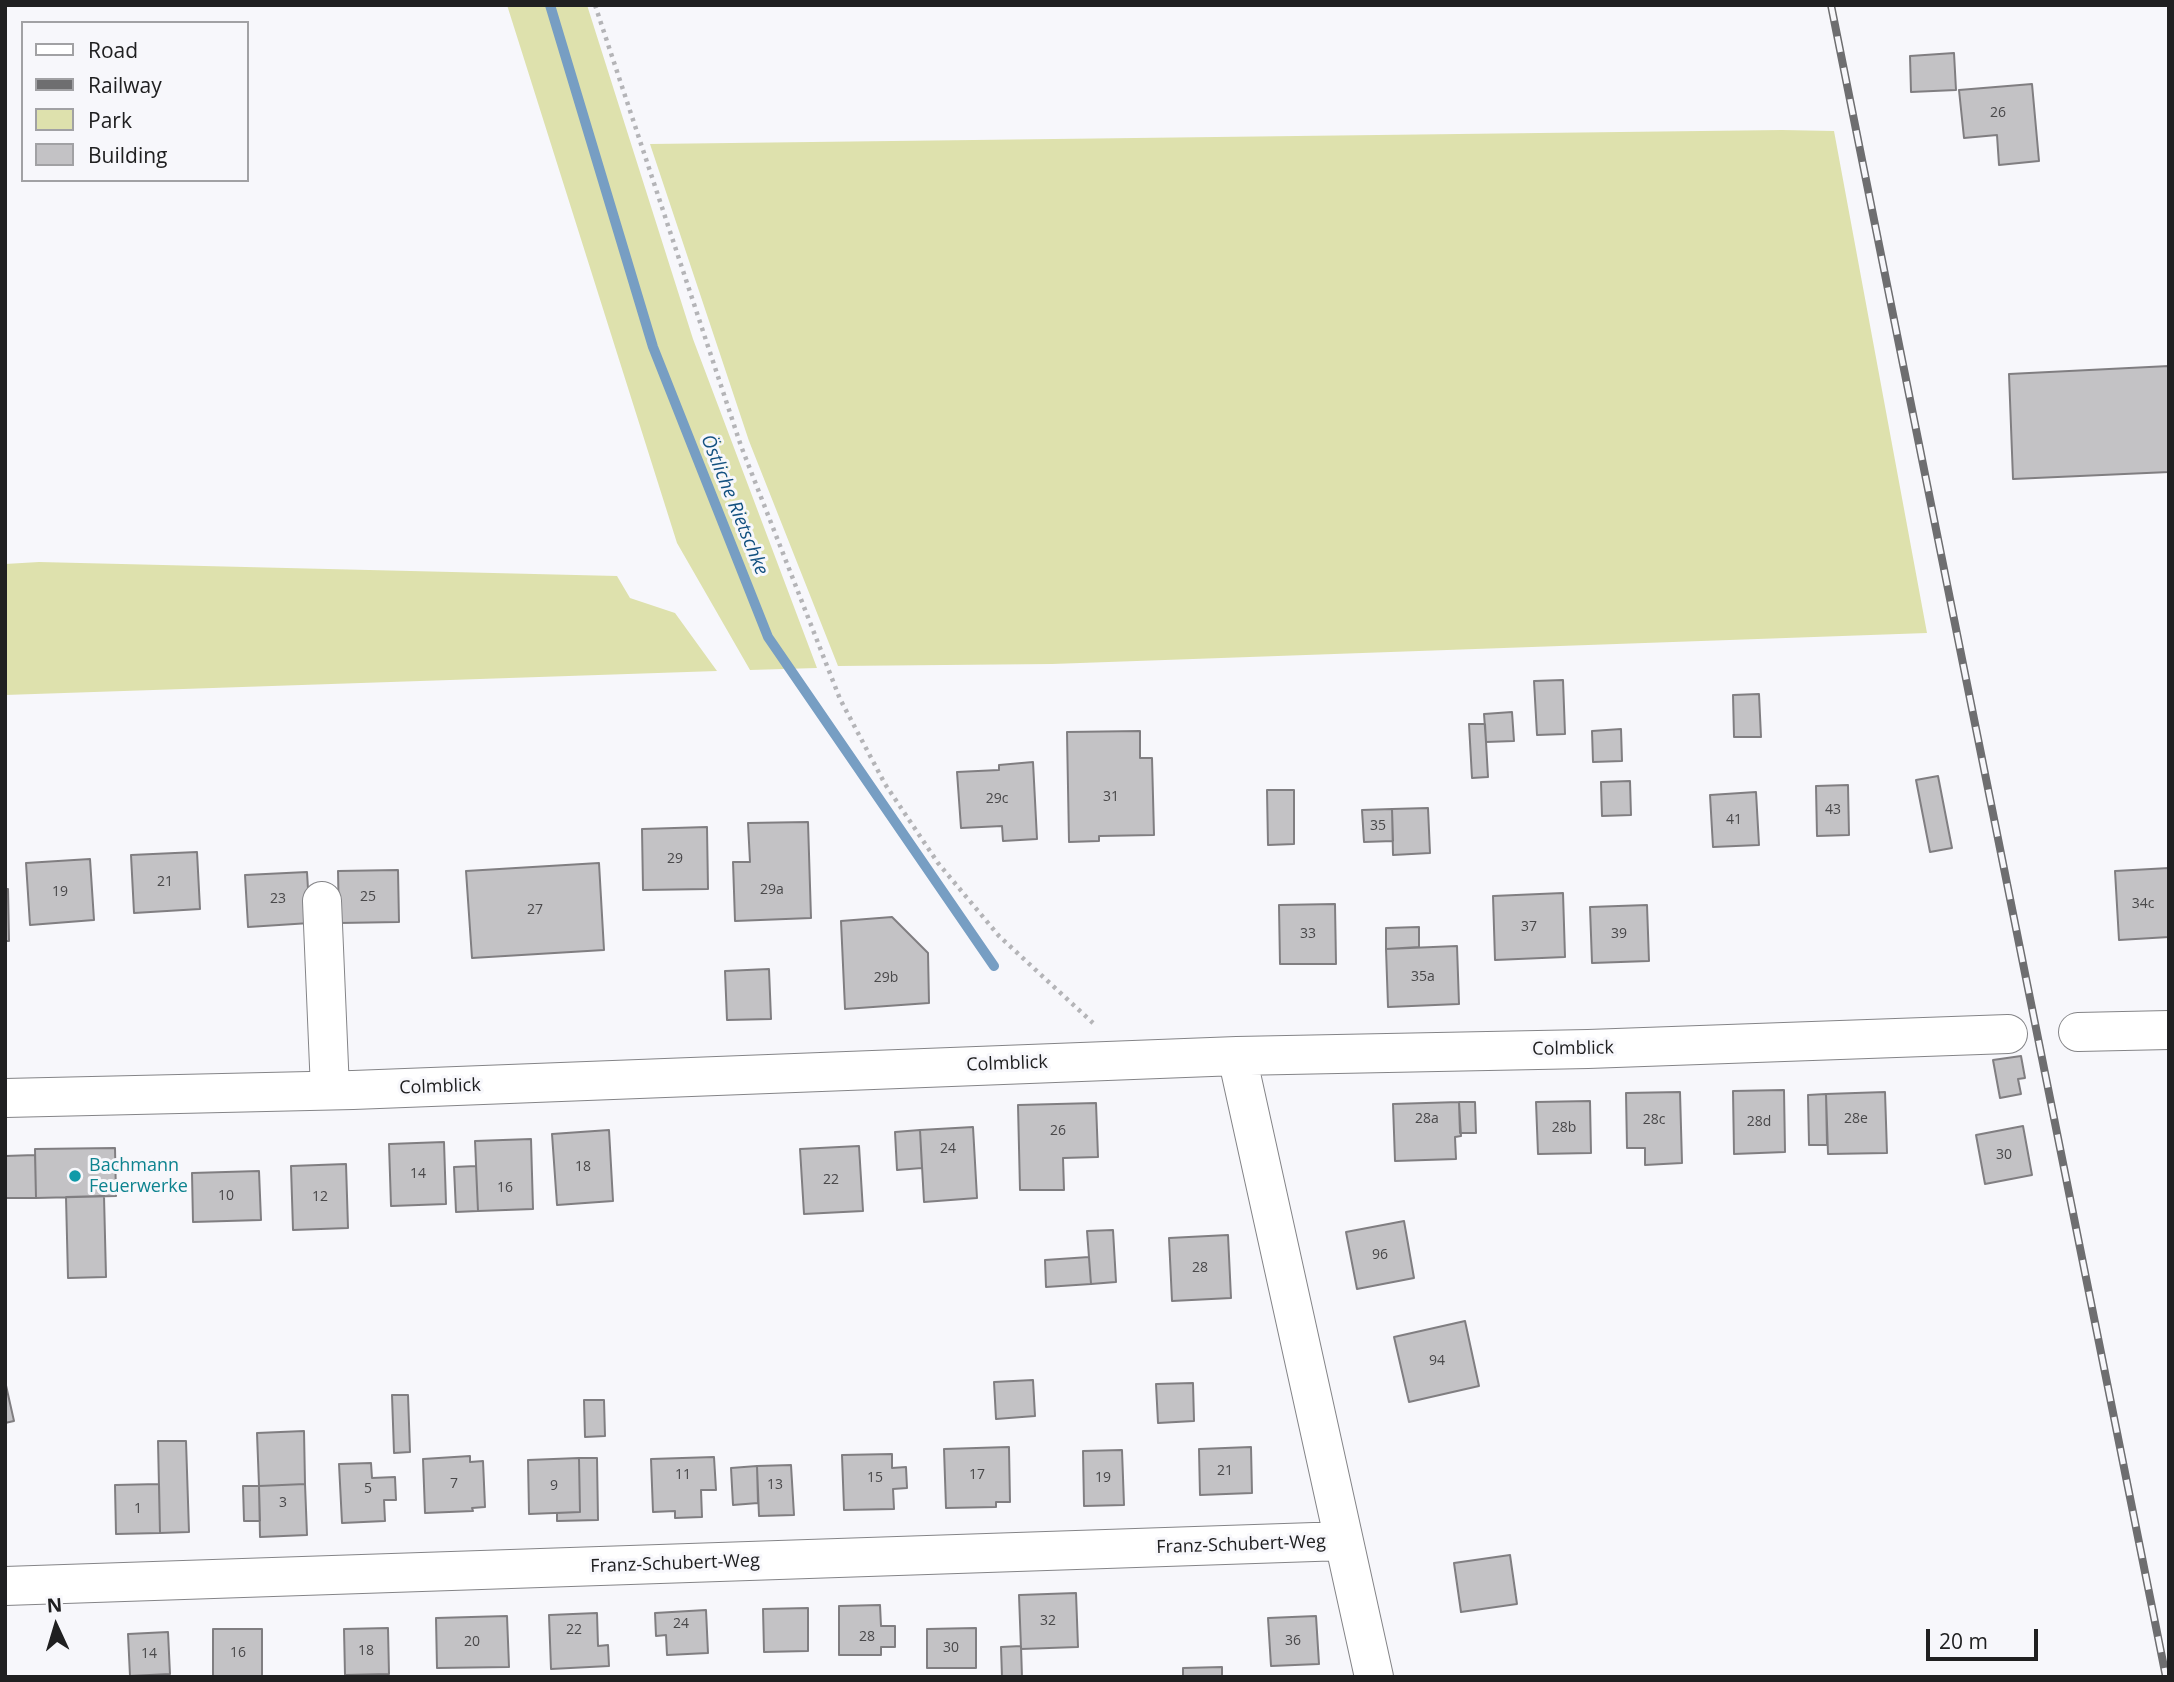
<!DOCTYPE html>
<meta charset="utf-8">
<style>
body{margin:0}
#map{position:relative;width:2174px;height:1682px;overflow:hidden;background:#f7f7fb;font-family:"Open Sans",sans-serif}
canvas{display:block}
.frame{position:absolute;inset:0;border:7px solid #202021;pointer-events:none}
.legend{position:absolute;left:21px;top:21px;width:228px;height:161px;box-sizing:border-box;background:#f7f7fb;border:2px solid #a1a1a4;margin:0;padding:9px 12px;list-style:none;font-size:21px;color:#202021}
.legend li{display:flex;align-items:center;gap:14px;height:35px}
.legend b{width:35px;border:2px solid #a1a1a4}
.north{position:absolute;left:21px;top:1591px;width:70px;height:70px;-webkit-text-stroke:5px #f7f7fb;paint-order:stroke;rotate:356deg;font-size:19px;font-weight:700;line-height:28px;text-align:center;color:#202021}
.north::after{content:'';display:block;margin:auto;width:24px;height:32px;background:#202021;clip-path:polygon(50% 0,100% 100%,50% 72%,0 100%)}
.scale{position:absolute;left:1926px;top:1629px;width:112px;height:32px;box-sizing:border-box;border:4px solid #202021;border-top:0;padding-left:9px;font-size:21px;line-height:24px;white-space:nowrap;color:#202021;-webkit-text-stroke:5px #f7f7fb;paint-order:stroke}
</style>
<div id="map">
<canvas width="2174" height="1682"></canvas>
<div class="frame"></div>
<ul class="legend">
<li><b style="height:9px;background:#fff"></b>Road</li>
<li><b style="height:9px;background:#6e6e70"></b>Railway</li>
<li><b style="height:19px;background:#dee1ad"></b>Park</li>
<li><b style="height:19px;background:#c3c2c5"></b>Building</li>
</ul>
<div class="north">N</div>
<div class="scale">20 m</div>
</div>
<script>
const c = document.querySelector('canvas').getContext('2d');
c.lineJoin = 'round';
function fillPath(path, color) { c.fillStyle = color; c.fill(path, 'evenodd'); }
function stroke(path, color, width, dash) { c.strokeStyle = color; c.lineWidth = width; c.lineCap = dash ? 'butt' : 'round'; c.setLineDash(dash || []); c.stroke(path); }
function label(font, color, halo, rows, align = 'center') {
  c.font = font + ' "Open Sans",sans-serif'; c.lineWidth = 6; c.setLineDash([]); c.textBaseline = 'middle'; c.strokeStyle = halo; c.fillStyle = color; for (const [text, x, y, turn = 0] of rows) {
    c.save(); c.translate(x, y); c.rotate((+turn || 0) * Math.PI / 180); c.textAlign = isNaN(turn) ? turn : align; if (halo) c.strokeText(text, 0, 0); c.fillText(text, 0, 0); c.restore();
  }
}
fillPath(new Path2D(`
 M507 5H587L693 339 817 668 750 670 677 543Z
 M1782 130 1834 131 1927 633 1052 664 838 666 749 441 650 144Z
 M39 562 617 576 630 598 675 613 717 671 5 695V564Z`), '#dee1ad');
stroke(new Path2D(`
 M550 5 653 347 768 637 994 966`), '#779ec3', 10);
const building = new Path2D(`
 M1954 53 1956 90 1911 92 1910 56Z
 M2032 84 2039 161 1999 165 1997 135 1964 138 1959 90Z
 M2169 366V472L2013 479 2009 374Z
 M1563 680 1565 734 1537 735 1534 681Z
 M1759 694 1761 737H1734L1733 695Z
 M1512 712 1514 741 1486 742 1484 714Z
 M1469 724H1485L1488 777 1472 778Z
 M1621 729 1622 761 1593 762 1592 731Z
 M1140 731V758H1152L1154 835 1099 836V841L1069 842 1067 732Z
 M1033 762 1037 839 1003 841 1002 826 961 828 957 772 999 770V765Z
 M1938 776 1952 848 1930 852 1916 780Z
 M1630 781 1631 815 1602 816 1601 782Z
 M1848 785 1849 835 1817 836 1816 786Z
 M1267 790H1294V844L1268 845Z
 M1756 792 1759 845 1713 847 1710 795Z
 M1428 808 1430 853 1393 855 1392 809Z
 M1392 809 1393 841 1364 842 1362 810Z
 M808 822 811 918 735 921 733 862H750L748 823Z
 M707 827 708 889 643 890 642 829Z
 M197 852 200 909 134 913 131 855Z
 M90 859 94 920 30 925 26 863Z
 M599 863 604 950 472 958 466 871Z
 M2169 868V937L2119 940 2115 871Z
 M398 870 399 922 339 923 338 871Z
 M307 872 310 923 248 927 245 875Z
 M5 889H8L9 941H5Z
 M1563 893 1565 957 1495 960 1493 896Z
 M1335 904 1336 964H1280L1279 905Z
 M1647 905 1649 961 1592 963 1590 907Z
 M892 917 928 953 929 1003 845 1009 841 921Z
 M1419 927V947L1386 949V928Z
 M1457 946 1459 1004 1388 1007 1386 949Z
 M769 969 771 1019 727 1020 725 971Z
 M2021 1056 2025 1078 2018 1079 2021 1094 2000 1098 1993 1060Z
 M1784 1090 1785 1152 1734 1154 1733 1091Z
 M1680 1092 1682 1163 1645 1165V1148H1627L1626 1093Z
 M1885 1092 1887 1153 1828 1154 1826 1094Z
 M1826 1094 1827 1145H1809L1808 1095Z
 M1590 1101 1591 1153 1538 1154 1536 1102Z
 M1459 1102H1475L1476 1133H1460Z
 M1459 1102 1461 1136 1455 1137 1456 1159 1395 1161 1393 1104Z
 M1096 1103 1098 1157 1063 1158 1064 1190H1020L1018 1105Z
 M2023 1126 2032 1175 1985 1184 1976 1135Z
 M973 1127 977 1198 924 1202 920 1130Z
 M609 1130 613 1201 557 1205 552 1134Z
 M920 1130 922 1168 897 1170 895 1132Z
 M531 1139 533 1209 478 1211 475 1141Z
 M444 1142 446 1204 391 1206 389 1144Z
 M859 1146 863 1211 804 1214 800 1149Z
 M115 1148 116 1196 36 1198 35 1149Z
 M35 1155 36 1198H5V1156Z
 M346 1164 348 1228 293 1230 291 1166Z
 M476 1166 478 1211 456 1212 454 1167Z
 M259 1171 261 1220 193 1222 192 1173Z
 M104 1196 106 1277 68 1278 66 1197Z
 M1404 1221 1414 1278 1357 1289 1346 1232Z
 M1113 1230 1116 1282 1091 1284 1087 1231Z
 M1228 1235 1231 1298 1172 1301 1169 1238Z
 M1089 1257 1091 1284 1046 1287 1045 1260Z
 M1465 1321 1479 1386 1409 1402 1394 1337Z
 M1033 1380 1035 1416 996 1419 994 1382Z
 M5 1381 14 1421 5 1423Z
 M1193 1383 1194 1421 1158 1423 1156 1384Z
 M392 1395H408L410 1452 394 1453Z
 M584 1400H604L605 1436 585 1437Z
 M304 1431 305 1484 259 1486 257 1433Z
 M158 1441H186L189 1532 160 1533Z
 M1009 1447 1010 1502H996V1507L946 1508 944 1449Z
 M1251 1447 1252 1493 1200 1495 1199 1449Z
 M1122 1450 1124 1505 1084 1506 1083 1451Z
 M892 1454V1468L906 1467 907 1488 893 1489 894 1509 844 1510 842 1455Z
 M470 1456V1462L483 1461 485 1507 472 1508 473 1511 425 1513 423 1459Z
 M714 1457 716 1490H701L702 1517 675 1518V1511L653 1512 651 1459Z
 M579 1458H597L598 1520 557 1521V1513L580 1512Z
 M579 1458 580 1512 529 1514 528 1460Z
 M371 1463 372 1478 395 1477 396 1500H384L385 1521 342 1523 339 1464Z
 M791 1465 794 1515 759 1516 757 1466Z
 M757 1466 758 1503 733 1505 731 1468Z
 M159 1484 160 1533 116 1534 115 1485Z
 M305 1484 307 1535 260 1537 259 1486Z
 M243 1486H259L260 1521H244Z
 M1510 1555 1517 1604 1461 1612 1454 1563Z
 M1076 1593 1078 1647 1021 1649 1019 1595Z
 M880 1605 881 1626H895V1647H881V1655H839V1606Z
 M808 1608V1651L764 1652 763 1609Z
 M706 1610 708 1653 667 1655 666 1635 656 1636 655 1613Z
 M597 1613 598 1646 608 1645 609 1666 551 1669 549 1615Z
 M507 1616 509 1667 437 1668 436 1618Z
 M1316 1616 1319 1664 1271 1666 1268 1618Z
 M388 1628 389 1674 345 1675 344 1629Z
 M976 1628V1668H927V1629Z
 M213 1629H262V1677H213Z
 M168 1632 170 1674 130 1676 128 1634Z
 M1021 1646 1022 1677H1002L1001 1647Z
 M1222 1667V1677H1183V1668Z`);
fillPath(building, '#c3c2c5');
stroke(building, '#807e81', 2);
const minor = new Path2D(`
 M322 901 330 1090
 M2078 1032 2169 1030
 M1237 1056 1374 1677
 M5 1098 353 1090 1237 1056 1588 1049 2008 1034
 M5 1586 1344 1541`);
stroke(minor, '#848487', 40);
stroke(new Path2D(`
 M595 5 741 446 840 699 885 784 938 863 999 936 1093 1023`), '#b4b4b7', 4.5, [3.5, 5]);
stroke(minor, '#fff', 38);
const rail = new Path2D(`
 M1831 5 2166 1677`);
stroke(rail, '#6e6e70', 8);
stroke(rail, '#f7f7fb', 5, [16]);
for (const [x, y, r, color] of [
 [75,1176,7,"#0f9aa8"]
]) { const dot = new Path2D(); dot.arc(x, y, r, 0, 2 * Math.PI); c.fillStyle = color; c.fill(dot); stroke(dot, '#f7f7fb', 2.5); }
label('14px', '#49484a', null, [
 ["26",1998,113],
 ["31",1111,797],
 ["29c",997,799],
 ["43",1833,810],
 ["41",1734,820],
 ["35",1378,826],
 ["29",675,859],
 ["21",165,882],
 ["29a",772,890],
 ["19",60,892],
 ["25",368,897],
 ["23",278,899],
 ["34c",2143,904],
 ["27",535,910],
 ["37",1529,927],
 ["33",1308,934],
 ["39",1619,934],
 ["35a",1423,977],
 ["29b",886,978],
 ["28a",1427,1119],
 ["28e",1856,1119],
 ["28c",1654,1120],
 ["28d",1759,1122],
 ["28b",1564,1128],
 ["26",1058,1131],
 ["24",948,1149],
 ["30",2004,1155],
 ["18",583,1167],
 ["14",418,1174],
 ["22",831,1180],
 ["16",505,1188],
 ["10",226,1196],
 ["12",320,1197],
 ["96",1380,1255],
 ["28",1200,1268],
 ["94",1437,1361],
 ["21",1225,1471],
 ["11",683,1475],
 ["17",977,1475],
 ["15",875,1478],
 ["19",1103,1478],
 ["7",454,1484],
 ["13",775,1485],
 ["9",554,1486],
 ["5",368,1489],
 ["3",283,1503],
 ["1",138,1509],
 ["32",1048,1621],
 ["24",681,1624],
 ["22",574,1630],
 ["28",867,1637],
 ["36",1293,1641],
 ["20",472,1642],
 ["30",951,1648],
 ["18",366,1651],
 ["16",238,1653],
 ["14",149,1654]
]);
label('18px', '#202021', '#f7f7fb', [
 ["Colmblick",1573,1049,-1],
 ["Colmblick",1007,1064,-2],
 ["Colmblick",440,1087,-2],
 ["Franz-Schubert-Weg",1241,1545,-2],
 ["Franz-Schubert-Weg",675,1564,-2]
]);
label('18px', '#0d838f', '#f7f7fb', [
 ["Bachmann",89,1166],
 ["Feuerwerke",89,1187]
], 'left');
label('italic 19px', '#135180', '#f7f7fb', [
 ["Östliche Rietschke",734,505,68]
]);
</script>
